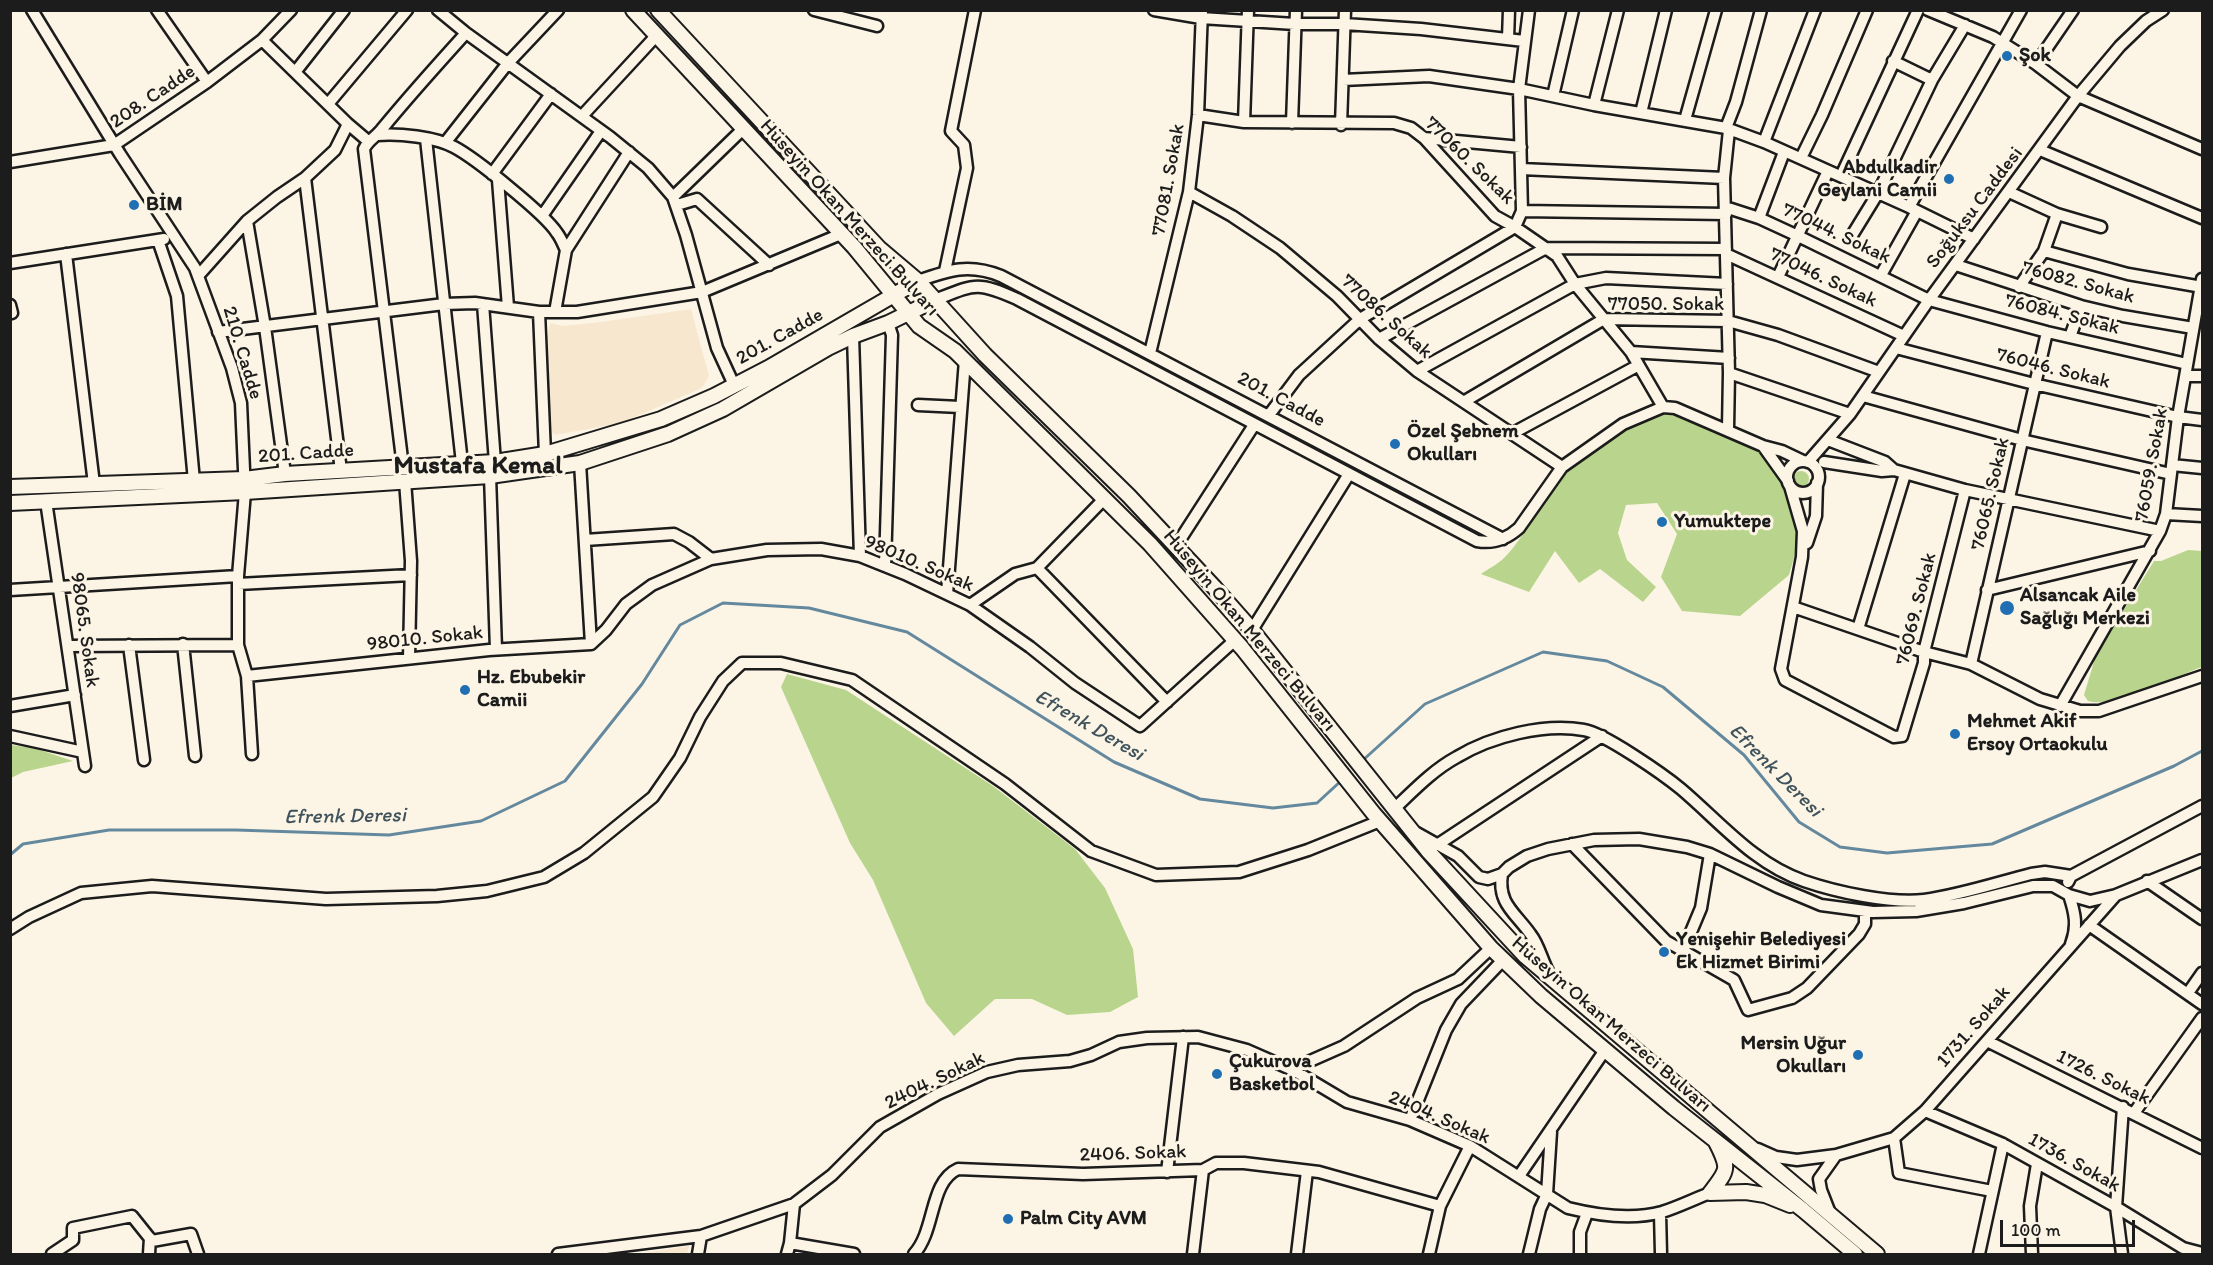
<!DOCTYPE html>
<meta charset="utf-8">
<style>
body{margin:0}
#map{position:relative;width:2213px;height:1265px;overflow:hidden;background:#fcf5e5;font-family:Itim,sans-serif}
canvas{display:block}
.frame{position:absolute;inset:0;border:12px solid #1c1c1c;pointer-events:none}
.scale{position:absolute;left:2000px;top:1220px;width:135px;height:27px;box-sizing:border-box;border:3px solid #1c1c1c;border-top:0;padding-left:8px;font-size:18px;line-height:21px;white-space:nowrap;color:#1c1c1c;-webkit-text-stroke:4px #fcf5e5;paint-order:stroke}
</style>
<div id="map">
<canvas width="2213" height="1265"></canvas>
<div class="frame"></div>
<div class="scale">100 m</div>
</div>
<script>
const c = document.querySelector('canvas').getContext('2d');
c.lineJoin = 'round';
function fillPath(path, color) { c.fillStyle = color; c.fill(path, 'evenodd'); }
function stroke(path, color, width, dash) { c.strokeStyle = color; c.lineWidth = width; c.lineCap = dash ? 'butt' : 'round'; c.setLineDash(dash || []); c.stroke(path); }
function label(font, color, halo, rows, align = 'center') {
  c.font = font + ' Itim,sans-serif'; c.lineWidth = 6; c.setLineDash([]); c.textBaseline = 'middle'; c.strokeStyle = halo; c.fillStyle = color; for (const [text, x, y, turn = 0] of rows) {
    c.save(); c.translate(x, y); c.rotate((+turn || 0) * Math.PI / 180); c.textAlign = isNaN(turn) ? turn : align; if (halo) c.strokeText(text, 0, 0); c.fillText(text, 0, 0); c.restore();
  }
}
fillPath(new Path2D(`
 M691 309 709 376 702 388 621 423 555 435 548 428 547 341 550 323 563 326 601 322Z
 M689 1246 687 1254H638Z`), '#f7e7cf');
fillPath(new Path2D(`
 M1672 412 1753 444 1764 453 1790 491 1800 537 1789 575 1740 616 1682 611 1661 577 1677 534 1657 503 1626 505 1618 533 1627 560 1656 587 1643 602 1600 569 1579 583 1555 551 1529 592 1481 574C1488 569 1498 564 1504 558 1522 541 1540 504 1556 482 1577 454 1636 415 1672 412Z
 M1793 479a8 8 0 1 1 16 0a8 8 0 1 1-16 0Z
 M2188 550 2202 551V667C2174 677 2116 709 2088 701L2084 695 2096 655 2154 561H2161Z
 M787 674 846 690 993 786 1075 849 1105 888 1133 949 1138 997 1110 1012 1067 1015 1032 999H995L954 1036 926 1003 873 880 850 843 781 687Z
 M11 745 34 748 73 761 23 772 11 778Z`), '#b9d58d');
stroke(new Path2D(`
 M1362 761 1425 704 1543 652 1607 661 1663 687 1744 755 1799 822 1840 847 1887 853 1992 844 2174 766 2202 751
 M10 855 23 844 109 830H236L389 835 481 821 565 781 642 684 680 625 723 603 809 608 907 632 1114 762 1200 799 1273 808 1317 803 1342 780`), '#64899e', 3);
const minor = new Path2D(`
 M32 10 120 154 195 268 232 368 241 403 245 492 238 576V645L247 676 252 754
 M157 10 207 82
 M438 10 466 33 610 137 648 168 673 197 686 235 717 348 734 385
 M814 10 877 26
 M1154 10 1201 18 1295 24H1344L1421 29 1524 41
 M1928 10 1993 37 2036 64 2078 96 2202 149
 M1508 39 1509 10
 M262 40 348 124 368 141
 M1893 61 1932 80
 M2036 64 2073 10
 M296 71 344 10
 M1343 80 1429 76 1519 89 1594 105 1726 128 1764 142 1909 207 1974 239
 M1553 96 1573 10
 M328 104 407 10
 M1594 105 1618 10
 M1641 113 1666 10
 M1198 115 1244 122 1394 123 1411 128 1424 138 1495 216 1515 227 1557 256 1575 284 1631 352 1663 407
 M582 116 656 36
 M1685 120 1716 10
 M1244 122 1248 10
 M1292 123 1296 10
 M1341 125 1345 10
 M1726 128 1736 102 1761 10
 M377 135C399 133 435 137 454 147 475 158 545 214 557 233 561 238 563 244 566 250
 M1424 138 1521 147
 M426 139 462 463
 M1764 142 1815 10
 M445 143 508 63 558 10
 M2040 150 2202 218
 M1801 158 1822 115 1867 10
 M10 162 114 145 207 82 262 40 291 10
 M1521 169 1724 178
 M492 174 551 94
 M1841 176 1918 10
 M305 178 341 471
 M498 180 508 307
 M1189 192 1232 216 1280 248 1337 296 1379 339 1417 371 1562 467
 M2009 192 2057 214 2101 227
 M673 197 743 129
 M677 205 697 199 769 265
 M1725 207 1759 218 1798 236 1929 300 2047 332 2187 364
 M1909 207 2021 10
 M1522 211 1726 214
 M542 216 601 131
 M1759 218 1784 152
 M247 221 265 327 285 474
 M1851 237 1878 193 1932 80 1965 25
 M158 240 177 296 194 481
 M2044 251 2128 274 2202 287
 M66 254 94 484
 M1726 254 1904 336
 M10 263 164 239
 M1956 265 2081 306 2123 316 2193 328
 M945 271 967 168 964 145 951 131 975 10
 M1881 275 1917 211
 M198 276 247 221 277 197 305 178 335 150 348 124
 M1778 277 1828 171
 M918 281C949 270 969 263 1001 276L1503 539
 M2019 287 2044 251 2057 214
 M935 300C975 284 977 281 1017 299L1477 541C1494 544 1507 539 1519 528L1562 467 1623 424 1663 407 1675 408 1763 446 1782 451 1803 461
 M483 304 495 462
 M10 305 12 313
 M539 312 545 454
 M555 312 566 250 629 152
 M218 332 444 304 475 303 539 312H577L702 292 841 234
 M853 336 860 556
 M2070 337 2081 306
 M1379 339 1546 248 1726 249
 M1896 348 2034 384 2178 417 2202 420
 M1631 352 1729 358
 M1150 353 1189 192 1198 115 1202 10
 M1417 371 1575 284 1606 278 1727 284
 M1729 373 1850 414
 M2186 376H2202
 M1863 396 2022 440 2171 474
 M1465 401 1604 319 1728 321 1778 335 1879 372
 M918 405 960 407
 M1269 415 1299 375 1360 319 1515 227 1522 211 1519 89 1529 10
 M1728 429 1729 373 1724 178 1729 130
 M1513 433 1637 366
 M1828 440 1885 462 1894 470 1965 490 2160 531
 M1763 446 1788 481
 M1787 477a16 16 0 1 1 32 0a16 16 0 1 1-32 0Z
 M1808 462 1850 414 1929 300 2078 96 2120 46 2146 21 2163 10
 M1824 462 1882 471 1894 470
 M580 463 591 644
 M2172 465 2202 468
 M403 467 364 149C368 140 376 137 382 129 409 96 437 65 466 33
 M490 476 496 649
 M405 481 411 561 409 658
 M1790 486 1803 531 1802 557 1781 669 1785 680 1894 737 1902 736 1924 663V652L1965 490
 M46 501 85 766
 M2166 514 2202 516
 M585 540 674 534 689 542 711 559
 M1807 543 1816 516 1817 483
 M1176 546 1254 425
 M885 566 892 335 888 323
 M1037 568 1167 702
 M238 584 411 575
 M10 590 238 576
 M1987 590 2150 551
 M947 594 965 360
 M970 605 1015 574 1037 568 1105 498
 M1793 607 1924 652 1971 664 2040 699 2080 711H2099L2202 676
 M1858 629 1905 474
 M1252 630 1349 474
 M183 644 195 756
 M129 645 144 760
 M68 646 238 645
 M1971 664 2047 332
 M247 676 489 650 591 644 606 630 626 604 652 585 711 559 767 550 821 549 860 556 905 574 970 605 1030 647 1075 683 1140 726 1235 640
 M10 706 75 695
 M2060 706 2160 531 2166 514 2178 417 2202 279
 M10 736 83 752
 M1394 809C1414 790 1433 770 1457 757 1492 736 1544 723 1584 730 1604 733 1664 775 1681 789 1720 822 1754 864 1804 881 1836 892 1891 904 1924 900 1960 895 1996 883 2031 874L2045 872 2071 876
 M1417 833 1458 856 1479 877 1488 879 1502 874 1509 867 1527 856 1548 849 1594 840 1639 839 1687 847 1710 854 1778 887 1821 905 1873 912 1916 911 1964 903 2033 886H2053L2069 895 2090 901 2116 895
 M1572 844 1666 941 1734 980 1748 1010 1792 998 1807 988 1859 934 1865 924V911
 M1437 845 1602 736
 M1502 874C1497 904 1516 913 1531 935 1539 945 1542 961 1549 973
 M2147 881 2202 919
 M2068 882 2071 876 2202 806
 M2069 895C2075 913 2078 926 2071 944
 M2089 925 2202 1004
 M10 929 29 917 81 893 152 886 326 899 437 896 487 891 544 877 584 853 653 797 680 758 700 717 723 681 742 663H781L852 680 1005 784 1091 851 1156 875 1239 872 1308 850 1380 821
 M1683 951 1701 908 1710 854
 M2188 993 2202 973
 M1987 1041 2202 1148
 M1295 1071 1301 1065 1344 1046 1417 998 1458 979 1491 948
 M1925 1111 2003 1144 2116 1207 2183 1248 2202 1253
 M2134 1113 2202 1018
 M1410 1120 1446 1030 1461 1004 1503 960
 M1894 1138 1899 1173 1992 1191
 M1758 1149 1776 1157 1797 1160 1836 1155 1894 1138 1925 1111 2116 895 2202 860
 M1167 1172 1183 1037
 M1519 1176 1605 1050
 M1660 1213 1661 1254
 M1830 1213 1821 1190 1819 1179 1836 1155
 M790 1243 854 1254
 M52 1254 73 1240V1228L132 1216 152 1241 191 1234 198 1254
 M149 1254 150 1238
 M558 1254 701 1236 794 1204 832 1175 880 1127 938 1094 987 1072 1018 1065 1070 1061 1091 1055 1119 1042 1147 1038 1198 1037 1247 1050 1295 1071 1347 1102 1410 1120 1470 1146 1568 1208C1596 1215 1633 1220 1662 1212 1678 1207 1694 1199 1710 1193
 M698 1254 701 1236
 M787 1254 790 1243 794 1204
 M914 1254C936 1230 929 1182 958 1169L1083 1174 1203 1170 1216 1163H1244L1319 1172 1440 1206
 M1193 1254 1203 1170
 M1297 1254 1307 1171
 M1429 1254 1440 1206 1470 1146
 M1529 1254 1540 1209 1547 1194 1551 1132
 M1580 1254V1232L1587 1213
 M1979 1254 2003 1144
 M2032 1254 2030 1206 2037 1164
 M2122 1254 2116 1207 2123 1107`);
const major = new Path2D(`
 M633 10 854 247 919 326 955 351 1150 544 1242 648 1374 814 1491 948 1541 996 1674 1108 1803 1210 1855 1254
 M658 10 879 248 918 281 985 355 1129 496 1214 587 1252 630 1428 851 1525 956 1877 1254
 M10 487 244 479 285 474 495 462 545 454 661 419 714 396 768 368 918 281
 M10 503 245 492 490 476 580 463 668 434 723 409 828 348 853 336 888 323 935 300
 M1710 1193 1746 1192 1765 1195 1790 1205
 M1710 1193C1728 1170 1730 1169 1716 1142`);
stroke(minor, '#1c1c1c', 15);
stroke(major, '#1c1c1c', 18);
stroke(minor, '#fcf5e5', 10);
stroke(major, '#fcf5e5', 14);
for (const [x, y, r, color] of [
 [2007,56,6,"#1f6fb2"],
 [1949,179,6,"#1f6fb2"],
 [134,205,6,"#1f6fb2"],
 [1395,444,6,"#1f6fb2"],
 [1662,522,6,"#1f6fb2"],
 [2007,608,8,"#1f6fb2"],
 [465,690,6,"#1f6fb2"],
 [1955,734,6,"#1f6fb2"],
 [1664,952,6,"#1f6fb2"],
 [1858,1055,6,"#1f6fb2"],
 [1217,1074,6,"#1f6fb2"],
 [1008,1219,6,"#1f6fb2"]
]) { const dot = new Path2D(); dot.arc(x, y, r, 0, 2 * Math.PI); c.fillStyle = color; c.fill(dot); stroke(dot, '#fcf5e5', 2); }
label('bold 20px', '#1c1c1c', '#fcf5e5', [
 ["Şok",2019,56],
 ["Abdulkadir",1937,168,"right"],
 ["Geylani Camii",1937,191,"right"],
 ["BİM",146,205],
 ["Özel Şebnem",1407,432],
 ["Okulları",1407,455],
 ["Yumuktepe",1674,522],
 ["Alsancak Aile",2020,596],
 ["Sağlığı Merkezi",2020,619],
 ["Hz. Ebubekir",477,678],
 ["Camii",477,701],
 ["Mehmet Akif",1967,722],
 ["Ersoy Ortaokulu",1967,745],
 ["Yenişehir Belediyesi",1676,940],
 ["Ek Hizmet Birimi",1676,963],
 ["Mersin Uğur",1846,1044,"right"],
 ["Okulları",1846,1067,"right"],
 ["Çukurova",1229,1062],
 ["Basketbol",1229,1085],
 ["Palm City AVM",1020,1219]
], 'left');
label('20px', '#1c1c1c', '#fcf5e5', [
 ["208. Cadde",153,97,-34],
 ["77060. Sokak",1469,161,44],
 ["77081. Sokak",1169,180,-80],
 ["Soğuksu Caddesi",1975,208,-53],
 ["Hüseyin Okan Merzeci Bulvarı",849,218,48],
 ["77044. Sokak",1836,234,25],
 ["77046. Sokak",1823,278,25],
 ["76082. Sokak",2078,283,15],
 ["77050. Sokak",1666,305],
 ["76084. Sokak",2062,315,14],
 ["77086. Sokak",1386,317,42],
 ["201. Cadde",780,337,-29],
 ["210. Cadde",242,353,73],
 ["76046. Sokak",2053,369,14],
 ["201. Cadde",1281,400,28],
 ["201. Cadde",306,454,-4],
 ["76059. Sokak",2152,465,-80],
 ["76065. Sokak",1991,494,-77],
 ["98010. Sokak",919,564,23],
 ["76069. Sokak",1917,609,-76],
 ["98065. Sokak",84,630,82],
 ["Hüseyin Okan Merzeci Bulvarı",1249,631,50],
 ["98010. Sokak",425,639,-6],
 ["Hüseyin Okan Merzeci Bulvarı",1611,1025,41],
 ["1731. Sokak",1974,1027,-49],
 ["1726. Sokak",2103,1078,26],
 ["2404. Sokak",935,1081,-26],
 ["2404. Sokak",1439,1118,23],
 ["2406. Sokak",1133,1154,-2],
 ["1736. Sokak",2074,1163,29]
]);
label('italic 21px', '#40535d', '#fcf5e5', [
 ["Efrenk Deresi",1089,726,30],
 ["Efrenk Deresi",1775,771,45],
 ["Efrenk Deresi",345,817,-1]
]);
label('bold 26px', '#1c1c1c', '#fcf5e5', [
 ["Mustafa Kemal",478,466]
]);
</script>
